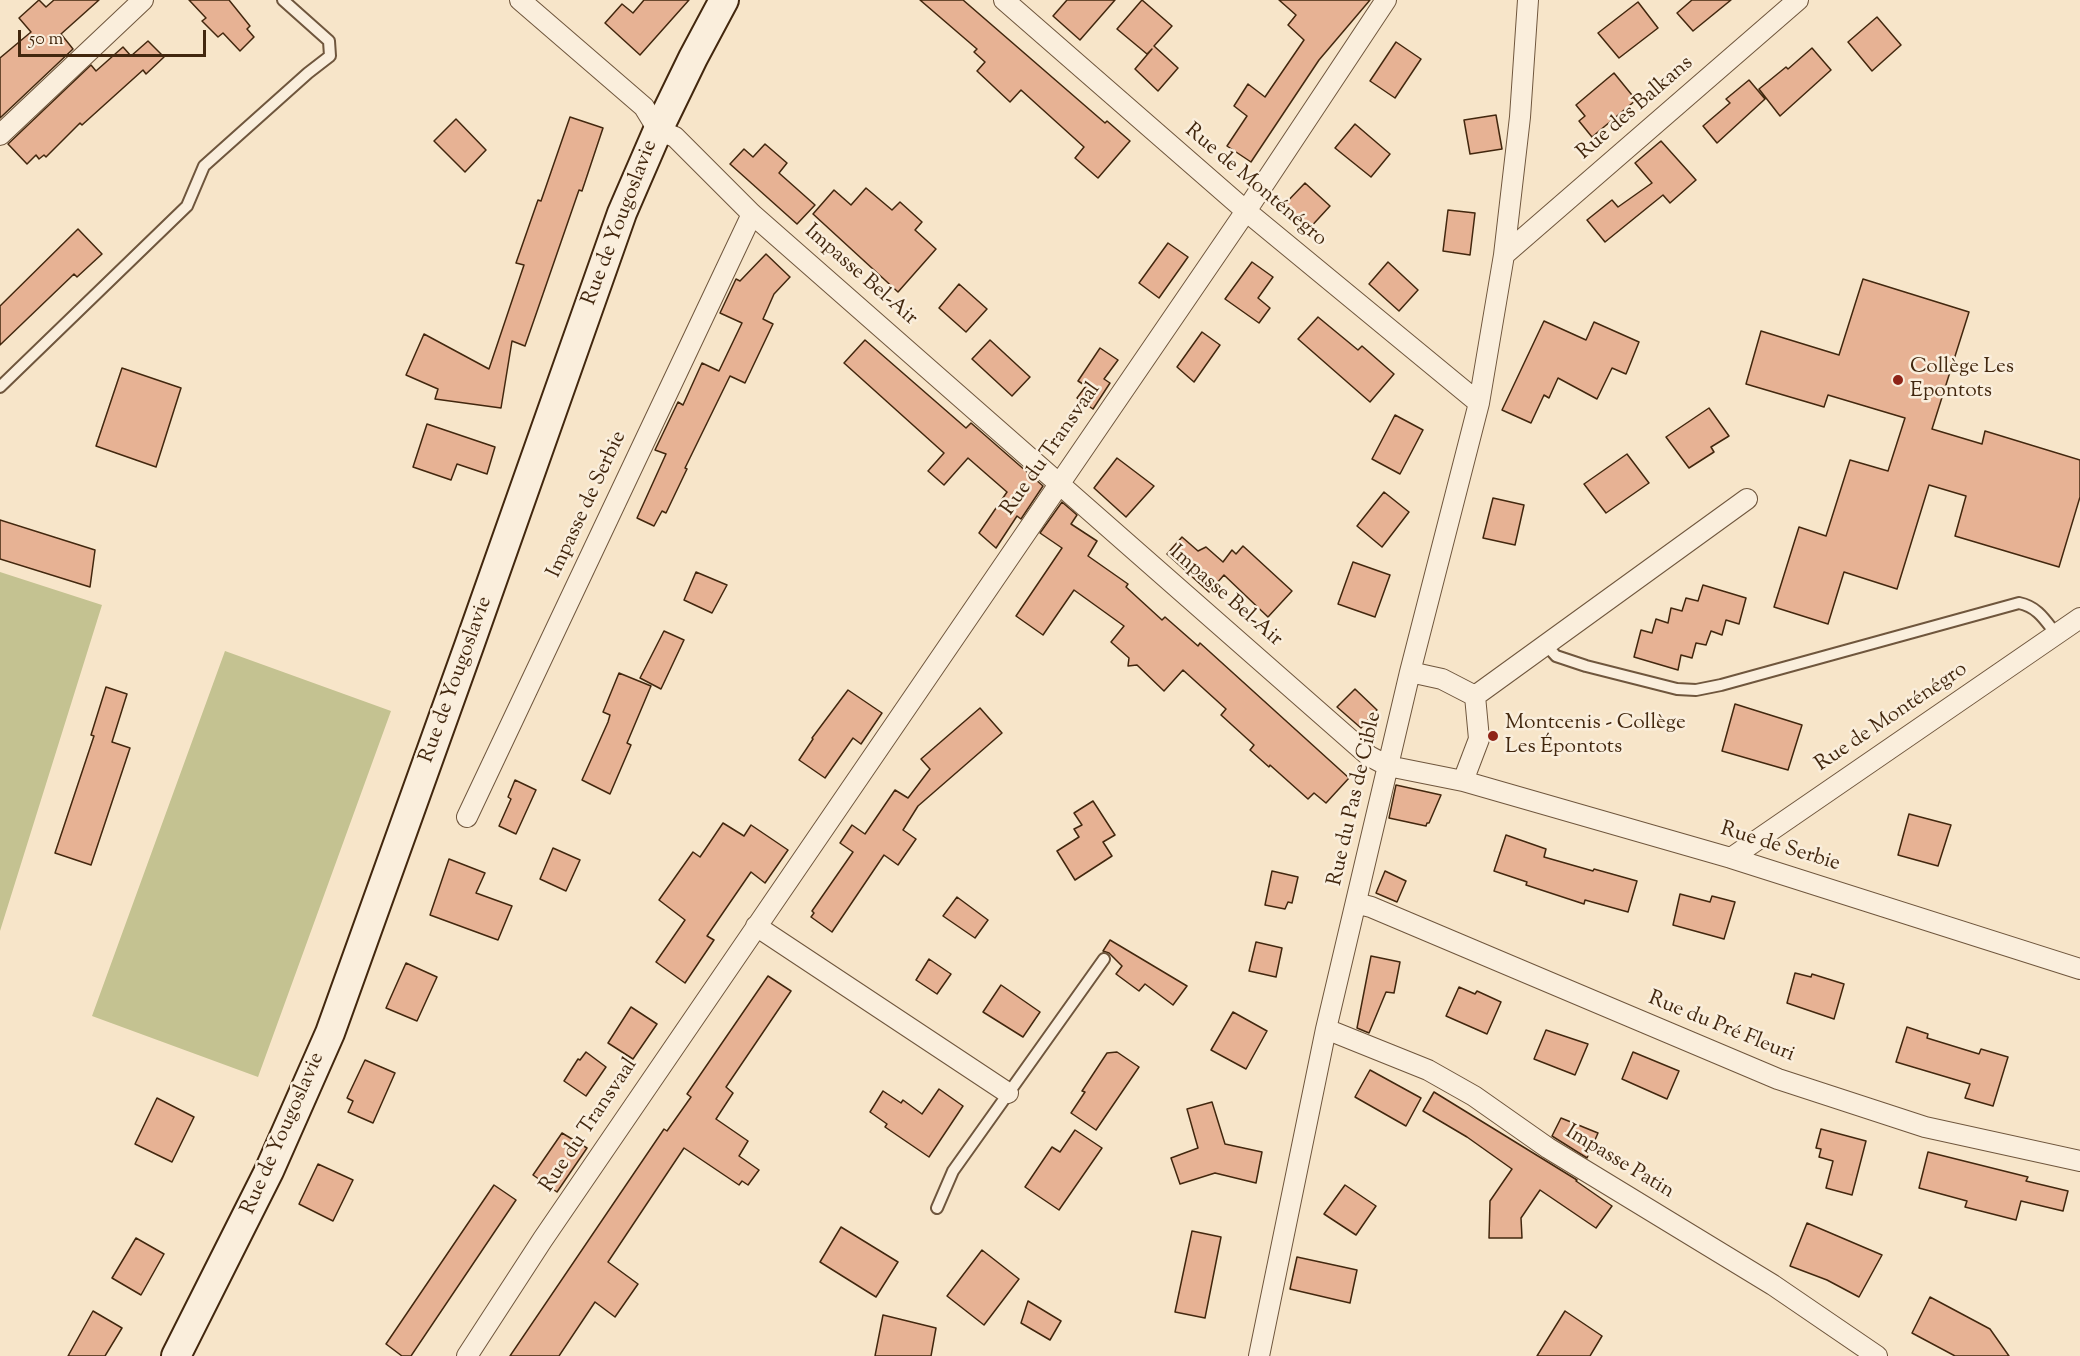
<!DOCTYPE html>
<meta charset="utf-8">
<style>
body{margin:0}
#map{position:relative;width:2080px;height:1356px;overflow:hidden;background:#f7e5c9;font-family:"Sorts Mill Goudy",serif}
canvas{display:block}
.scale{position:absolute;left:18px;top:30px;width:188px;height:27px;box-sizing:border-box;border:3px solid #42270e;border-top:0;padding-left:8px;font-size:18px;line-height:21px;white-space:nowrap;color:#42270e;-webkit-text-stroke:4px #faeedc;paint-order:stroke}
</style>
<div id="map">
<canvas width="2080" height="1356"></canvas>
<div class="scale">50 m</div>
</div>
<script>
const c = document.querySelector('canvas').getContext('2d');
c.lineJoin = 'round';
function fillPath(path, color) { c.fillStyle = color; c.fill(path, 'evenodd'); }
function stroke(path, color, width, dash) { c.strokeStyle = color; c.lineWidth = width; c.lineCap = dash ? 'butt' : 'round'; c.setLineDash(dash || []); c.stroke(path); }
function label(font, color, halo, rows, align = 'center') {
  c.font = font + ' "Sorts Mill Goudy",serif'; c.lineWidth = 5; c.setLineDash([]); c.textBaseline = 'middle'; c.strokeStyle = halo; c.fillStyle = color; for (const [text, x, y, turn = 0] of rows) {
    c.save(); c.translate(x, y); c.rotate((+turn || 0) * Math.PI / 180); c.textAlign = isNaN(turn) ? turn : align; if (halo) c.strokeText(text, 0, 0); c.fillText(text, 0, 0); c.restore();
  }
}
fillPath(new Path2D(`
 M0 572 102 605 0 931Z
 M225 651 391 711 258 1077 92 1016Z`), '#c4c291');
const building = new Path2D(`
 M39 0 46 7 54 0H99L61 34 73 49 0 118V58L31 32 19 18Z
 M189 0H229L250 26 247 29 254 37 240 51 223 33 218 37 202 21 206 18Z
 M644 0H689L640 55 605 23 622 4 633 13Z
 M920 0H963L1105 123 1107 121 1130 141 1098 178 1075 158 1084 147 1021 90 1010 102 977 71 985 62 974 52 977 49Z
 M1067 0H1115L1080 40 1053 16Z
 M1142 0 1172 26 1154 46 1178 68 1158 91 1135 69 1152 49 1147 54 1117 29Z
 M1279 0H1370L1319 60 1251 162 1227 146 1247 116 1234 106 1248 84 1265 97 1304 40 1288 25 1296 15Z
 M1692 0H1731L1693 31 1677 13Z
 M1638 2 1658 28 1619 58 1598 33Z
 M1877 17 1901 45 1872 71 1848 42Z
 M148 41 164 57 146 74 143 70 82 125 80 123 46 157 44 155 39 159 36 155 27 164 8 144 91 65 96 71 123 47 131 56Z
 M1396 42 1421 59 1395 98 1370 81Z
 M1812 48 1831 70 1780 116 1759 89 1786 67 1788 69Z
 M1614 73 1636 100 1592 137 1579 121 1585 116 1576 105Z
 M1749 80 1765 99 1717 143 1703 126 1730 103 1726 99Z
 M1496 115 1502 149 1470 154 1464 120Z
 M570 117 603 128 582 191 579 190 525 346 512 341 501 408 435 399 438 389 406 375 424 334 489 369 524 265 516 263 538 200 541 201Z
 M456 119 486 150 465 172 434 141Z
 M1355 124 1390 154 1371 177 1335 148Z
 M1661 141 1696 180 1670 203 1663 195 1605 242 1587 220 1612 200 1618 207 1652 183 1635 163Z
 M765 144 787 163 779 173 815 205 797 224 730 164 744 149 753 157Z
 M1305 183 1330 206 1307 231 1282 207Z
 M866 188 892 210 900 202 922 222 915 230 936 249 898 292 813 214 834 190 851 205Z
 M1448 210 1475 213 1470 255 1443 251Z
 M78 229 102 254 77 277 74 274 0 345V306Z
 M1168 243 1188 257 1159 298 1139 283Z
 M766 254 790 277 774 294 763 319 773 324 745 383 730 376 685 468 687 469 666 513 662 511 654 526 637 518 666 454 655 450 678 402 683 405 702 363 719 371 742 323 720 313 736 279 740 281Z
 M1252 262 1273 277 1258 298 1270 308 1259 323 1225 299Z
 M1388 262 1418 290 1399 311 1369 284Z
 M1863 279 1969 312 1932 429 1982 444 1985 431 2080 460V497L2059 567 1955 536 1966 496 1929 485 1897 589 1844 572 1828 624 1774 607 1799 527 1826 536 1850 460 1888 471 1905 418 1828 395 1824 407 1746 384 1761 331 1839 355Z
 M959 284 987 309 966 332 939 308Z
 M1318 317 1358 350 1362 346 1394 374 1370 402 1298 339Z
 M1544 321 1586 340 1594 322 1639 342 1626 374 1612 368 1597 399 1558 378 1549 398 1544 395 1531 423 1502 410Z
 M1202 332 1220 345 1194 382 1177 367Z
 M865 340 966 428 971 423 1043 486 1021 519 1017 516 996 548 979 533 1007 492 968 458 944 485 928 471 944 453 844 363Z
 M990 340 1030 377 1012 396 972 359Z
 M1100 348 1118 360 1104 379 1110 383 1093 409 1077 398 1086 386 1078 381Z
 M122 368 181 388 156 467 96 446Z
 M1709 408 1729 436 1711 447 1714 452 1689 468 1666 437Z
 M1395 415 1423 430 1400 474 1372 459Z
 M427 424 495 447 487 474 457 464 451 480 413 467Z
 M1627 454 1649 483 1606 513 1584 484Z
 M1117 458 1154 486 1126 517 1094 488Z
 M1384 492 1409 512 1382 547 1357 526Z
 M1493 498 1524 505 1515 545 1483 538Z
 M1062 502 1077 515 1071 524 1097 541 1088 556 1128 584 1126 587 1162 620 1165 617 1198 646 1200 643 1349 778 1326 803 1314 793 1308 799 1270 765 1269 767 1250 750 1254 745 1221 715 1226 709 1183 670 1164 691 1137 665 1128 666 1129 658 1111 642 1124 626 1074 590 1043 635 1016 616 1062 548 1040 533Z
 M0 520 95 550 90 587 0 559Z
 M1182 537 1198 551 1206 547 1223 562 1232 550 1236 554 1243 546 1292 591 1268 617 1224 575 1209 592 1167 554Z
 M1353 562 1390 575 1375 617 1338 604Z
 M696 572 727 585 712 613 684 600Z
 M1703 585 1746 598 1739 624 1726 620 1722 635 1711 631 1706 645 1696 643 1692 658 1681 655 1678 670 1634 657 1641 630 1652 633 1656 619 1668 623 1671 608 1682 611 1686 598 1698 601Z
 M664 631 684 640 661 689 640 678Z
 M619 673 651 686 627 743 631 745 610 794 582 780 608 722 610 715 603 712Z
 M106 687 127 694 112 742 130 748 91 865 55 853 94 736 91 735Z
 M1355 689 1377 710 1361 728 1337 707Z
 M848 690 882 713 861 744 853 738 825 778 799 760 813 739 812 738Z
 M1735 704 1802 725 1788 770 1722 751Z
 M980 708 1002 733 918 806 903 830 916 839 898 865 884 855 832 932 811 917 814 913 812 911 853 852 840 843 852 825 865 834 895 790 908 798 930 769 921 759Z
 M515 780 536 790 516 834 499 826 511 799 508 797Z
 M1396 785 1441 795 1429 823H1427L1426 826 1389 818Z
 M1093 801 1115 835 1103 842 1112 856 1075 880 1057 851 1079 837 1074 829 1082 825 1074 813Z
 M1909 814 1951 825 1938 866 1898 855Z
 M723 823 744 836 751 825 788 850 765 883 751 872 707 936 714 940 685 983 656 962 685 920 659 900 693 852 700 857Z
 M1506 835 1546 849 1544 857 1593 871 1594 869 1637 881 1628 912 1585 900 1584 904 1526 885 1527 882 1494 871Z
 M553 848 580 860 566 891 540 879Z
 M449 859 485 873 476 893 512 906 498 940 430 915Z
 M1272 871 1298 877 1292 903 1288 902 1285 909 1265 905Z
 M1385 871 1406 881 1397 902 1376 893Z
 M1680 894 1710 902 1712 896 1735 902 1724 939 1673 925Z
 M957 897 988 920 975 938 943 916Z
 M1110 940 1187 986 1173 1005 1145 984 1139 991 1116 974 1122 966 1109 953 1103 951Z
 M1256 942 1282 948 1276 977 1249 971Z
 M1371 956 1400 962 1394 993 1386 992 1369 1033 1357 1028Z
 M929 959 951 974 937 994 916 980Z
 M406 963 437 977 417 1021 386 1008Z
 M1795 973 1811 977 1812 974 1844 984 1834 1019 1787 1003Z
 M768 976 791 991 726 1087 733 1093 716 1119 748 1141 739 1156 759 1170 748 1185 742 1181 739 1185 684 1148 608 1262 638 1284 615 1317 595 1302 559 1356H510L664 1129 667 1131 691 1097 687 1094Z
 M1001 985 1040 1012 1023 1037 983 1012Z
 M1459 987 1475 994 1477 991 1501 1002 1487 1034 1446 1016Z
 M631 1007 657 1024 633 1059 608 1043Z
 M1233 1012 1267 1031 1246 1069 1211 1050Z
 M1907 1027 1928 1034 1927 1038 1979 1054 1981 1049 2008 1057 1993 1106 1965 1098 1970 1084 1896 1062Z
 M1546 1030 1588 1044 1575 1075 1534 1059Z
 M586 1052 606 1067 586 1096 564 1081 578 1059 580 1060Z
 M1117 1052 1139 1067 1096 1130 1071 1113 1085 1092 1082 1091 1107 1053Z
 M1633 1052 1679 1071 1667 1099 1622 1079Z
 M365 1060 395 1073 373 1123 348 1112 353 1101 347 1098Z
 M1370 1070 1421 1098 1406 1126 1355 1097Z
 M939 1089 963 1106 929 1157 885 1127 887 1124 870 1112 883 1091 901 1103 903 1100 922 1114Z
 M1434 1092 1577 1180 1576 1181 1612 1206 1596 1228 1540 1190 1521 1218 1522 1238H1489L1490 1201 1512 1169 1467 1137 1423 1111Z
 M157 1098 194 1117 172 1162 135 1144Z
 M1212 1102 1225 1144 1262 1152 1256 1183 1215 1173 1180 1184 1171 1158 1198 1148 1187 1109Z
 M1561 1118 1598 1133 1587 1158 1552 1136Z
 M1821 1129 1866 1141 1852 1195 1826 1188 1833 1161 1819 1157 1821 1149 1816 1148Z
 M1075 1130 1102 1148 1059 1210 1025 1187 1052 1147 1060 1152Z
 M562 1133 587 1148 557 1192 533 1175Z
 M1928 1152 2028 1177 2026 1181 2068 1191 2063 1211 2021 1201 2016 1220 1965 1207 1967 1201 1919 1188Z
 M318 1164 353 1180 333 1221 299 1204Z
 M494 1185 516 1200 411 1356H402L386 1344Z
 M1345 1185 1376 1206 1356 1235 1324 1214Z
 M1807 1223 1882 1255 1859 1297 1827 1280 1790 1266Z
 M841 1227 898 1262 876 1297 820 1262Z
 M1192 1231 1221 1237 1205 1318 1175 1312Z
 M136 1238 164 1254 141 1295 112 1278Z
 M982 1250 1019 1279 984 1325 947 1296Z
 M1297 1257 1357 1270 1350 1303 1290 1289Z
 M1930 1297 1990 1329 2009 1356H1955L1912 1333Z
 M1028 1301 1061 1321 1050 1340 1021 1323Z
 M93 1311 122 1328 105 1356H68Z
 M1565 1311 1602 1336 1590 1356H1537Z
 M883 1315 936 1328 931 1356H875Z`);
fillPath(building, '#e7b294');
stroke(building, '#42270e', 1.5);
const lane = new Path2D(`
 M0 387 187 206 204 166 308 73 330 56 329 41 283 0
 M1546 645 1556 656 1586 666 1677 689 1696 690 1721 685 2019 603C2038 607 2045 620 2056 634
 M937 1208 953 1171 1104 959`);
const street = new Path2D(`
 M520 0 644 107 658 130 675 137 752 214 1369 756 1388 766 1463 781 1731 858 2080 969
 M1004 0 1246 211 1479 403
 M0 135 143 0
 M1504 255 1798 0
 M1410 672 1442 679 1475 696
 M1475 696 1747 499
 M1463 781 1479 739 1475 696
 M467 817 752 214
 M1731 858 2080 618
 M1356 903 1371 907 1778 1079 1925 1127 2080 1161
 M756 926 1008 1093
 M1326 1029 1428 1070 1474 1096 1548 1148 1773 1285 1877 1356
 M467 1356 543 1239 1246 211 1386 0
 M1259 1356 1326 1029 1410 672 1479 403 1504 255 1520 117 1528 0`);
const secondary = new Path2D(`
 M176 1356 269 1171 330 1033 469 646 622 213 658 130 693 58 724 0`);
stroke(lane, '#6f563d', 14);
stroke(street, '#6f563d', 22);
stroke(secondary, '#42270e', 32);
stroke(lane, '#faeedc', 10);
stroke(street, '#faeedc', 20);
stroke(secondary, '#faeedc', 28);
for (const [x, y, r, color] of [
 [1898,380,6,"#8f2418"],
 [1493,736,6,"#8f2418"]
]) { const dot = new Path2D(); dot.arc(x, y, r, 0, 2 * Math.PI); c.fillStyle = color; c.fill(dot); stroke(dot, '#faeedc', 2); }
label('21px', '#42270e', '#faeedc', [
 ["Rue des Balkans",1636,109,-41],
 ["Rue de Monténégro",1255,186,40],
 ["Rue de Yougoslavie",621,223,-69],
 ["Impasse Bel-Air",860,276,41],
 ["Rue du Transvaal",1052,450,-55],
 ["Impasse de Serbie",588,505,-65],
 ["Impasse Bel-Air",1225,597,41],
 ["Rue de Yougoslavie",457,680,-70],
 ["Rue de Monténégro",1892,718,-34],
 ["Rue du Pas de Cible",1356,799,-77],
 ["Rue de Serbie",1780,848,17],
 ["Rue du Pré Fleuri",1721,1028,22],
 ["Rue du Transvaal",590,1126,-56],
 ["Rue de Yougoslavie",284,1134,-66],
 ["Impasse Patin",1619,1163,31]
]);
label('21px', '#42270e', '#faeedc', [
 ["Collège Les",1910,368],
 ["Epontots",1910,392],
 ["Montcenis - Collège",1505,724],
 ["Les Épontots",1505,748]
], 'left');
</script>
